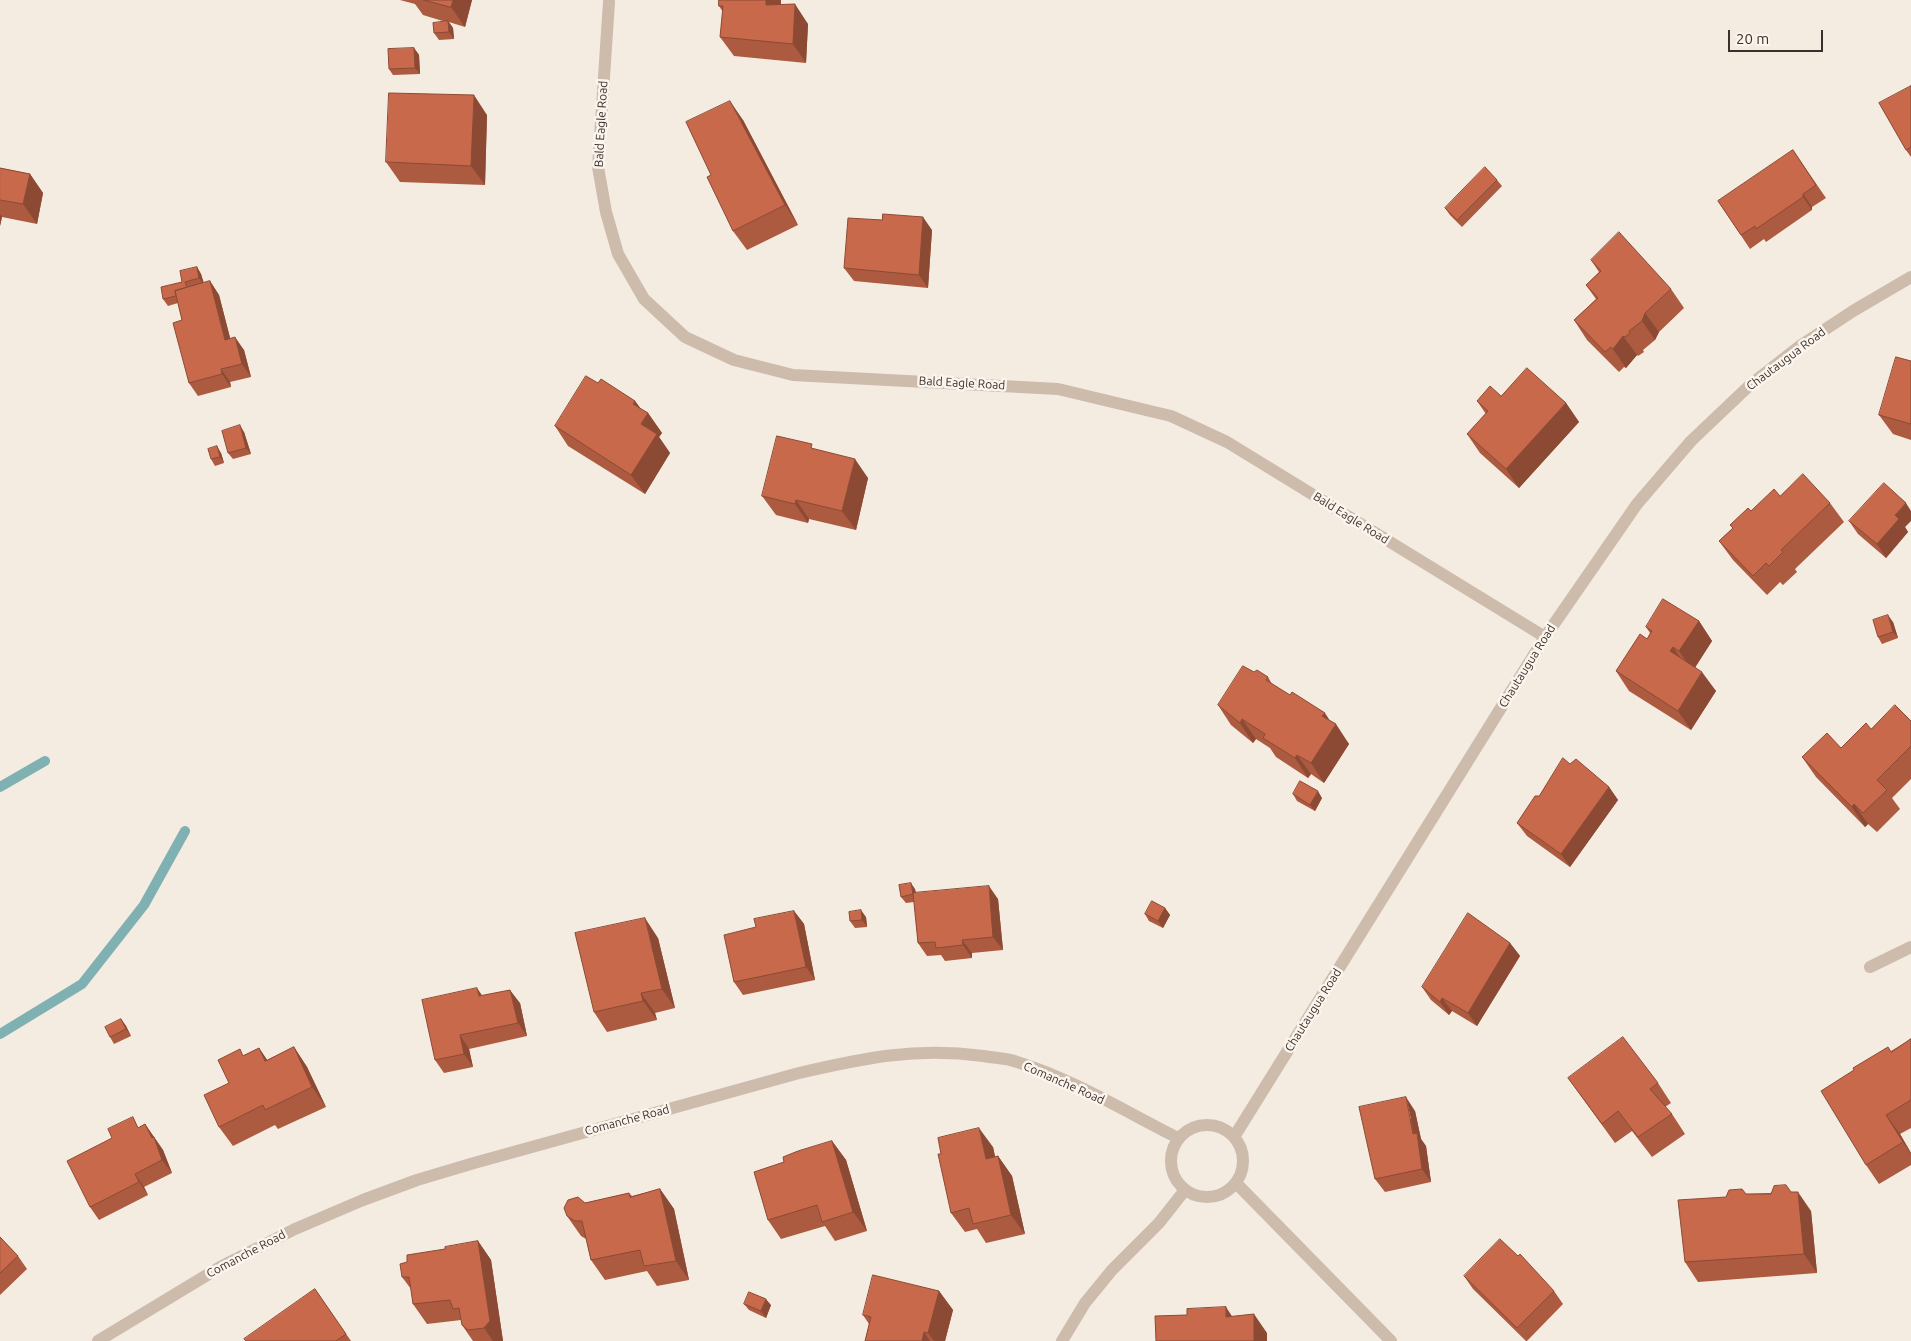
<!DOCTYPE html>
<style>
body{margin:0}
#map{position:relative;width:1911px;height:1341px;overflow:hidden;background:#f4ebe1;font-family:Ubuntu,sans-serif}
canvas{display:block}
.scale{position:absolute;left:1728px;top:30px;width:95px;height:22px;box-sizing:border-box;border:2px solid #3b302b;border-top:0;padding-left:6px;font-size:15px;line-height:18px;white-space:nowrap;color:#3b302b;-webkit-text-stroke:4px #fbf5ee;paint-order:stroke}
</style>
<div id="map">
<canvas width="1911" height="1341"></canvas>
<div class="scale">20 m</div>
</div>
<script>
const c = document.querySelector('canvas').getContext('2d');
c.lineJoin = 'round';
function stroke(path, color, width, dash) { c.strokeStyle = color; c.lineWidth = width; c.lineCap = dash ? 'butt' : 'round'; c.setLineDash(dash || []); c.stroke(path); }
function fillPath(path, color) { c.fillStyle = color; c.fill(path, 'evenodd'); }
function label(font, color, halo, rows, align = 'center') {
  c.font = font + ' Ubuntu,sans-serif'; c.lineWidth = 5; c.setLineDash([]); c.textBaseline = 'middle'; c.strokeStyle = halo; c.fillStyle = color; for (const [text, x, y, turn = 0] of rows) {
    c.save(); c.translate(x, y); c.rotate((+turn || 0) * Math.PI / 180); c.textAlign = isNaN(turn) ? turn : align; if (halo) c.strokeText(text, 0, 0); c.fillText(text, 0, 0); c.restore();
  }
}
stroke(new Path2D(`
 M0 787 45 761
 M0 1034 82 984 144 905 185 831`), '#7fb0b2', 10);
stroke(new Path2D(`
 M609 2 598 167 606 212 618 254 644 299 685 337 734 360 793 375 1058 389 1171 416 1227 442 1545 637
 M1870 967 1911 947
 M1171 1161a36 36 0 1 1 72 0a36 36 0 1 1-72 0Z
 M1234 1137 1545 637 1637 504 1691 441 1750 385 1800 346 1853 311 1911 277
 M1236 1183 1391 1341
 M98 1341 222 1266 295 1229 363 1200 417 1180 474 1163 799 1073C864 1058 915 1047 983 1056 994 1058 1006 1058 1017 1062 1073 1079 1126 1112 1178 1138
 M1062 1341 1085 1303 1112 1270 1159 1223 1185 1190`), '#cdbbac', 12);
fillPath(new Path2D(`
 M400 0H472L465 27 449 22 453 28 454 39 439 40 434 33 446 22 423 15 415 4Z
 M719 0H781V5L808 24 806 63 734 56 720 37 723 12 719 6Z
 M414 48 419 55 420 74 393 75 389 69Z
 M1911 86V157L1906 150Z
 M487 115 485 185 400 182 386 162Z
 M743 120 798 225 747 250 733 231 711 175Z
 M1793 150 1826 198 1812 207V210L1766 242 1764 239 1750 249 1718 201Z
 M0 168 30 174 43 193 37 224 2 217 0 226Z
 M1497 180 1502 186 1462 227 1450 215 1445 208Z
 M882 220 932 230 928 288 854 281 844 268Z
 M1591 260 1671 289 1684 308 1659 332 1655 340 1643 350 1644 352 1638 356 1637 355 1626 368 1624 367 1619 372 1587 340 1574 320 1596 299 1586 285 1599 272Z
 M197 267 201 274 204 283 210 281 219 295 230 338 244 350 251 377 230 382 231 387 198 396 189 383 182 320 178 303 168 306 163 299 182 282Z
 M1911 361V440L1893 434 1879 415Z
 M598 383 635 401 641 409 648 413 662 433 659 437 670 453 645 494 568 446 555 426Z
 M1501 396 1566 403 1579 422 1519 488 1480 453 1467 434 1486 414 1477 401Z
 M244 432 251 454 233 459 228 453Z
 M815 449 868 478 856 530 809 519 808 523 776 515 762 496Z
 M221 453 224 463 215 466 211 459Z
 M1780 496 1830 503 1844 522 1795 569 1797 572 1783 585 1780 582 1767 595 1733 560 1719 541 1733 528 1730 525 1751 511Z
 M1849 521 1905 527 1908 532 1886 558 1858 534Z
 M1699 621 1712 641 1695 667 1716 691 1691 730 1629 691 1616 671 1647 639 1650 633 1646 627Z
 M1893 622 1898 638 1882 644 1878 637Z
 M1254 672 1268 677 1272 684 1330 721 1349 744 1324 783 1311 774 1308 778 1276 757 1270 748 1256 739 1253 743 1231 725 1218 705Z
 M1911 721V779L1892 798 1900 809 1877 832 1868 824 1865 827 1816 777 1802 757 1841 748 1871 729Z
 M1570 764 1609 787 1618 800 1570 867 1527 836 1517 823 1539 796Z
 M1293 794 1322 798 1315 811 1297 801Z
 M915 889 916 893 998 899 1003 950 972 953V958L945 961 941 955 927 956 918 943 914 902 906 903 901 897Z
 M1165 908 1170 915 1163 928 1149 921 1145 914Z
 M794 911 804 924 815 980 743 995 734 982 756 927Z
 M866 917 867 927 855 928 850 921Z
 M658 938 675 1008 655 1013 657 1020 607 1032 594 1012Z
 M1510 943 1520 956 1477 1026 1452 1011 1449 1015 1431 1000 1422 987Z
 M483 996 520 1003 527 1036 469 1049 473 1067 444 1073 435 1060Z
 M121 1019 126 1026 131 1036 114 1044 110 1037Z
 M1911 1039V1128L1900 1134 1911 1153V1165L1879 1184 1866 1165 1891 1051Z
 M294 1047 307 1067 326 1107 278 1129 275 1125 233 1146 219 1127 229 1083 244 1055 259 1048 267 1060Z
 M1568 1078 1658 1083 1671 1103 1665 1107 1672 1114 1685 1134 1652 1157 1632 1131 1615 1143Z
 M1415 1111 1421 1139 1426 1146 1431 1182 1385 1192 1375 1179Z
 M145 1124 163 1150 172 1173 144 1187 148 1195 99 1220 90 1207 140 1127Z
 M832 1141 846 1160 867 1231 835 1241 825 1226 781 1239 768 1220 784 1162Z
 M993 1147 995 1157 998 1156 1012 1176 1025 1234 986 1243 977 1229 965 1232 951 1213Z
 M660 1189 674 1209 689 1280 657 1286 647 1271 605 1280 591 1260 586 1239 581 1236 567 1216 585 1203 629 1193 632 1196Z
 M1791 1192 1811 1211 1817 1273 1698 1282 1685 1262 1726 1197 1746 1194Z
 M0 1237 18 1256 27 1269 0 1295Z
 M478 1241 491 1260 503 1341H473L462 1325 461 1320 427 1324 413 1304 411 1289 402 1277 445 1249Z
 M1464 1276 1554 1291 1563 1304 1527 1341H1526L1473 1289Z
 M315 1289 351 1341H246Z
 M939 1291 953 1310 945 1341H865L869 1324 863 1315Z
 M744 1304 771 1305 766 1318 749 1310Z`), '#ac5a40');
fillPath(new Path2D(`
 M453 0H472L465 27 451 7Z
 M766 0H781L779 24 766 5Z
 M795 4 808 24 806 63 793 44Z
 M448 21 453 28 454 39 449 32Z
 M414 48 419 55 420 74 415 68Z
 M474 95 487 115 485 185 471 166Z
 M730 101 743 120 798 225 785 205Z
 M30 174 43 193 37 224 23 204Z
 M1803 194 1812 207V210L1803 197Z
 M0 214 2 217 0 226Z
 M923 217 932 230 928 288 919 275Z
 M197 267 201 274 204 285 199 278Z
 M210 281 219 295 234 353 225 340Z
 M1645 313 1659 332 1655 340 1642 321Z
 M1623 336 1637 355 1626 368 1613 349Z
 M235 337 244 350 251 377 242 364Z
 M221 369 230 382 231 387 222 374Z
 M635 401 646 416 648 413 662 433 659 437 670 453 645 494 631 475 633 404Z
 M1566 403 1579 422 1519 488 1506 469Z
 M240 425 244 432 251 454 246 448Z
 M217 446 221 453 224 463 220 457Z
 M855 459 868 478 856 530 842 511Z
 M796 500 809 519 808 523 795 504Z
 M1906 503 1911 511V521L1905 527 1908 532 1886 558 1877 544 1895 515Z
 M1888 615 1893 622 1898 638 1893 632Z
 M1699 621 1712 641 1693 671 1679 651Z
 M1673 647 1686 667 1670 651Z
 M1702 672 1716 691 1691 730 1678 711Z
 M1325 713 1334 727 1336 724 1349 744 1324 783 1311 763 1322 716Z
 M1242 719 1256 739 1253 743 1240 723Z
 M1297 755 1311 774 1308 778 1295 758Z
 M1609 787 1618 800 1570 867 1561 854Z
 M1318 791 1322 798 1315 811 1310 805Z
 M1854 804 1868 824 1865 827 1852 807Z
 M911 883 915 889 917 901 913 894Z
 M989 886 998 899 1003 950 993 937Z
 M1165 908 1170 915 1163 928 1158 921Z
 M861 910 866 917 867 927 862 920Z
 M794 911 804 924 815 980 806 967Z
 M645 918 658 938 675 1008 662 989Z
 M962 940 972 953V958L963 945Z
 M1510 943 1520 956 1477 1026 1468 1013Z
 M477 988 486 1001 479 996Z
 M510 990 520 1003 527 1036 518 1023Z
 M641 993 655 1013 657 1020 643 1001Z
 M1442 998 1452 1011 1449 1015 1440 1002Z
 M121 1019 126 1026 131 1036 126 1029Z
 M460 1035 469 1049 473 1067 464 1054Z
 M294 1047 307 1067 326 1107 312 1087Z
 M259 1048 272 1067 265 1061Z
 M1406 1097 1415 1111 1421 1139 1426 1146 1431 1182 1422 1169Z
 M1886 1115 1900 1134 1911 1153V1154L1903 1142Z
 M145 1124 163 1150 172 1173 162 1160Z
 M979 1128 993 1147 1000 1179 986 1159Z
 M832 1141 846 1160 867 1231 853 1212Z
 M998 1156 1012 1176 1025 1234 1011 1215Z
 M135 1174 144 1187 148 1195 139 1182Z
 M660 1189 674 1209 689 1280 676 1261Z
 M1798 1192 1811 1211 1817 1273 1804 1254Z
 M478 1241 491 1260 503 1341H493L484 1328Z
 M939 1291 953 1310 945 1341H934L928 1333Z
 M766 1299 771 1305 766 1318 761 1311Z
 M1226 1307 1239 1327 1226 1317Z
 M1254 1314 1267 1333V1341H1254Z
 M924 1332 930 1341H922Z`), '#8c4a34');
const building = new Path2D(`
 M424 0H453L451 7Z
 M719 0H766V5L795 4 793 44 720 37 723 6H719Z
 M448 21 449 32 434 33 433 23Z
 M414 48 415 68 389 69 388 49Z
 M1911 86V147L1906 150 1879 103Z
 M389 93 474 95 471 166 386 162Z
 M730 101 785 205 733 231 707 177 711 175 686 122Z
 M1793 150 1816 185 1803 194V197L1756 229 1755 226 1741 235 1718 201Z
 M1485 167 1497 180 1457 220 1445 208Z
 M0 168 30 174 23 204 0 200Z
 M883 214 923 217 919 275 844 268 848 218 882 220Z
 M1619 232 1671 289 1645 313 1642 321 1629 331 1630 333 1625 337 1623 336 1613 349 1611 347 1605 352 1574 320 1598 298 1586 285 1601 271 1591 260Z
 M197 267 199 278 185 282 187 287 175 291 176 296 163 299 161 287 182 282 180 271Z
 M210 281 225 340 235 337 242 364 221 369 222 374 189 383 173 323 182 320 175 291Z
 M1896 357 1911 361V424L1879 415Z
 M1527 368 1566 403 1506 469 1467 434 1488 411 1477 401 1490 386 1501 396Z
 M586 376 598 383 601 379 635 401 633 404 648 413 641 424 657 434 631 475 555 426Z
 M240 425 246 448 228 453 222 431Z
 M777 436 812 444 811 448 855 459 842 511 796 500 795 504 762 496Z
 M217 446 220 457 211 459 208 449Z
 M1803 474 1830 503 1781 550 1783 552 1769 566 1766 563 1753 576 1719 541 1733 528 1730 525 1748 508 1751 511 1774 489 1780 496Z
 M1884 483 1906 503 1895 515 1899 519 1877 544 1849 521Z
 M1663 599 1699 621 1679 651 1673 647 1670 651 1702 672 1678 711 1616 671 1640 634 1647 639 1652 631 1646 627Z
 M1888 615 1893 632 1878 637 1873 620Z
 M1243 666 1254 672 1257 670 1268 677 1266 680 1290 695 1292 692 1325 713 1322 716 1336 724 1311 763 1297 755 1295 758 1263 738 1265 734 1242 719 1240 723 1218 705Z
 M1895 705 1911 721V746L1877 780 1887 790 1863 813 1854 804 1852 807 1802 757 1827 733 1841 748 1866 723 1871 729Z
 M1563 758 1570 764 1576 759 1609 787 1561 854 1517 823 1535 796H1539Z
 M1300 781 1318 791 1310 805 1293 794Z
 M911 883 913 894 901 897 899 885Z
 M989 886 993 937 962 940 963 945 936 948 935 942 918 943 913 893Z
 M1152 901 1165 908 1158 921 1145 914Z
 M861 910 862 920 850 921 849 912Z
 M794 911 806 967 734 982 724 935 756 927 754 919Z
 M1468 913 1510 943 1468 1013 1442 998 1440 1002 1422 987Z
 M645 918 662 989 641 993 643 1001 594 1012 575 933Z
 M477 988 479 996 510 990 518 1023 460 1035 464 1054 435 1060 422 1000Z
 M121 1019 126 1029 110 1037 105 1027Z
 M1623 1037 1658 1083 1650 1089 1672 1114 1638 1137 1618 1111 1602 1124 1568 1078Z
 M1911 1039V1100L1886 1115 1903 1142 1866 1165 1821 1091 1854 1070 1853 1068 1888 1047 1891 1052Z
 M294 1047 312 1087 265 1110 263 1105 219 1127 204 1095 229 1083 218 1060 240 1049 243 1056 259 1048 265 1061Z
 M1406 1097 1413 1134 1417 1133 1422 1169 1375 1179 1359 1107Z
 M133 1117 138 1128 145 1124 152 1138 154 1137 162 1160 135 1174 139 1182 90 1207 67 1161 112 1138 108 1129Z
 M979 1128 986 1159 998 1156 1011 1215 973 1224 969 1208 951 1213 938 1154H941L938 1138Z
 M832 1141 853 1212 822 1222 817 1205 768 1220 754 1172 784 1162 783 1157 798 1151Z
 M1786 1185 1791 1192H1798L1804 1254 1685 1262 1678 1200 1726 1197 1729 1190 1742 1189 1746 1194H1771L1774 1186Z
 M660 1189 676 1261 644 1266 640 1250 591 1260 582 1221H575L567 1216 564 1208 568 1200 578 1197 585 1203 629 1193 630 1197Z
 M0 1237 18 1256 0 1273Z
 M1500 1239 1518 1256 1520 1254 1554 1291 1517 1328 1464 1276Z
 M478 1241 490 1321 484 1328 468 1330 462 1325 459 1308 453 1309 450 1300 413 1304 409 1277H402L400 1264 407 1262V1255L445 1249V1247Z
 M873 1275 939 1291 928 1333 924 1332 922 1341H865L871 1317 863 1315Z
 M315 1289 346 1334 336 1341H246L244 1339Z
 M749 1292 766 1299 761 1311 744 1304Z
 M1226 1307V1317L1254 1314V1341H1156L1155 1316 1187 1315V1309Z`);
fillPath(building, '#c8694b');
stroke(building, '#8c4a34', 1);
label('12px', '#3b302b', '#fbf5ee', [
 ["Bald Eagle Road",601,124,-87],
 ["Chautaugua Road",1786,359,-37],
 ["Bald Eagle Road",962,383,3],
 ["Bald Eagle Road",1351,518,32],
 ["Chautaugua Road",1527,666,-58],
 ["Chautaugua Road",1313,1010,-58],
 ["Comanche Road",1064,1083,24],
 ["Comanche Road",627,1120,-15],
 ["Comanche Road",246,1254,-28]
]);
</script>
